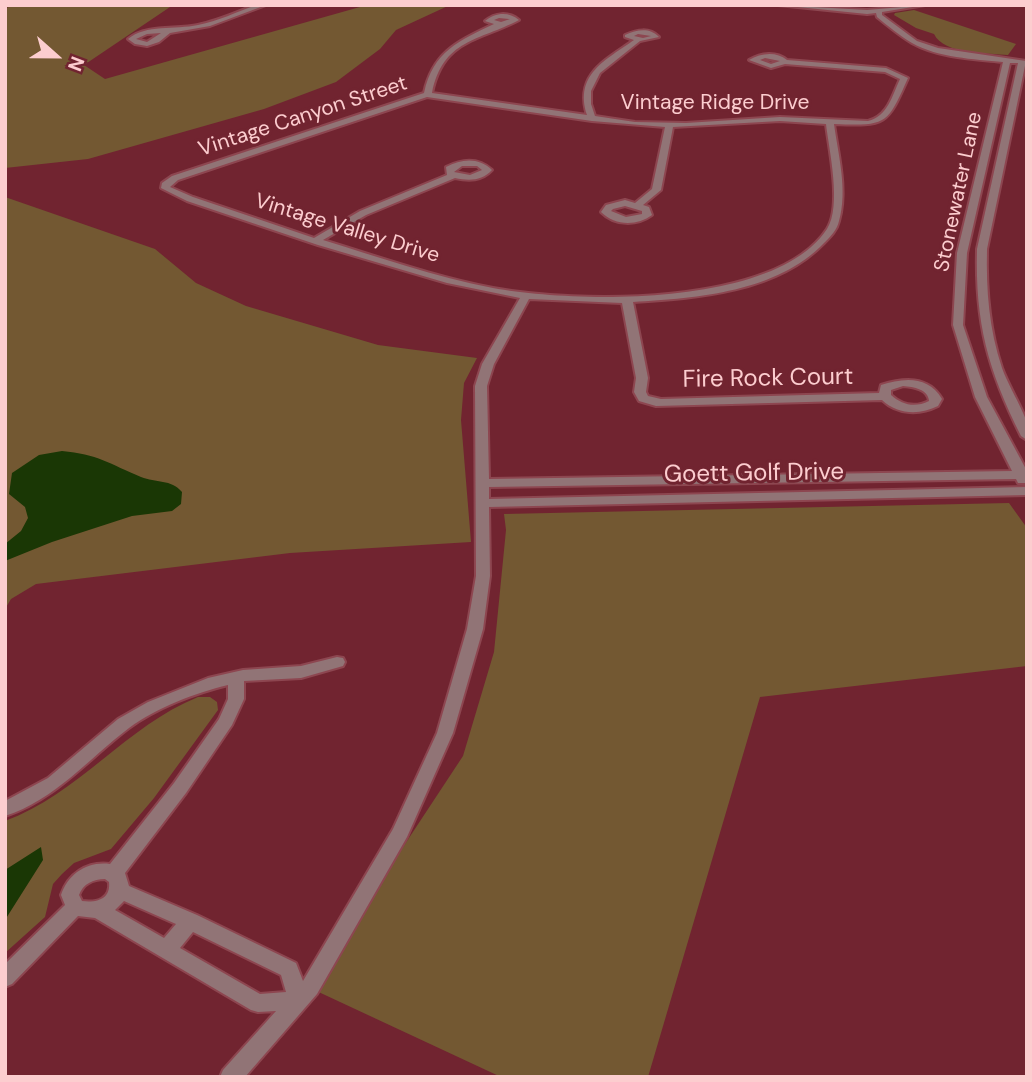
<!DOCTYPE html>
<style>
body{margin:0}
#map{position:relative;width:1032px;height:1082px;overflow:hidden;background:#712430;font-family:"DM Sans",sans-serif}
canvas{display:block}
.frame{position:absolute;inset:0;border:7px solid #fccdcf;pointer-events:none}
.north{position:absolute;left:21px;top:21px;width:70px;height:70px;-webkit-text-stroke:5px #712430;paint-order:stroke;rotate:111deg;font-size:19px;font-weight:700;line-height:28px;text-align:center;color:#fccdcf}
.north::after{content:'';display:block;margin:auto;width:24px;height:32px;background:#fccdcf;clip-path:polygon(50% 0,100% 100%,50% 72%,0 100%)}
</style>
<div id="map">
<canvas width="1032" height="1082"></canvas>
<div class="frame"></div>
<div class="north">N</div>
</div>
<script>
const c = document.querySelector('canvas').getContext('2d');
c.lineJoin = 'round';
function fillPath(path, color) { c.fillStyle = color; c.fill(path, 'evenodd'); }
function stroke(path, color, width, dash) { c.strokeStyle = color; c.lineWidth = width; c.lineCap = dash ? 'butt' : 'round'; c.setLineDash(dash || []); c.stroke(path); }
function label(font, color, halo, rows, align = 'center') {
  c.font = font + ' "DM Sans",sans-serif'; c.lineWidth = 6; c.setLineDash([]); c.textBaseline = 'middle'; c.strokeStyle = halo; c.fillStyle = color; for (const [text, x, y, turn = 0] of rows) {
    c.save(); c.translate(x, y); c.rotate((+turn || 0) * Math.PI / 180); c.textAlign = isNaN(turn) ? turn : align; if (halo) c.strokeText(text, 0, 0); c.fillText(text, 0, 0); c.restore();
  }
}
fillPath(new Path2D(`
 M12 5H173L84 65 105 79 367 5H450L396 30 380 49 336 82 264 109 88 159 5 168V9Z
 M914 10 1016 44 1008 55C988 53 944 55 934 34L916 28 894 15 895 13Z
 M5 197 155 249 196 283 246 306 378 345 477 358 464 383 461 420 471 542 290 553 36 584 11 599 5 609Z
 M1009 503 1027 528V666L760 697 648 1077H501L310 988 463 756 494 652 506 530 504 514Z
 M198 697H210L217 702 218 710 154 798 111 849 74 863 62 874 53 884 45 917 5 953V821C79 794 126 726 198 697Z`), '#735832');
fillPath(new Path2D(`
 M62 451C97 454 110 464 141 477 156 483 171 479 182 492L181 504 172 511 132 516 52 542 5 561V544L21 531 28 518 25 507 9 494 12 473 39 455Z
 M41 847 43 860 5 920V870Z`), '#1a3705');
const street = new Path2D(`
 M256 5H266L210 26 170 33 159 42 147 46 135 44 128 39C146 24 175 30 198 25 218 21 237 12 256 5ZM161 33 147 42 136 39 147 34Z
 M778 5 867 10 925 5 882 12V15L917 41 938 48 1026 61 987 249C986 290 989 329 1002 368 1008 385 1023 409 1027 423 1028 428 1027 435 1027 440L1021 436C988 370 975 323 977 249L1018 63H1010L967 253 963 325 987 397 1027 471V483H1018L1016 479 489 487V499L1027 487V495L489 507 490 576 483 629 453 733 407 837 317 994 245 1077H220L223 1070 276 1011 258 1012 251 1010 95 918 78 916 12 984 5 987V964L65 905 61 895C68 874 87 861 110 864L174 783 219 719 228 699V685C195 693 156 708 129 728 88 759 55 800 5 816V801L48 778 118 719 148 702 208 678 243 670 301 666 337 657 343 658 345 662 343 666 301 678 244 681V699L232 725 186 793 125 873 129 886 197 915 296 963 303 981 393 829 437 733 467 629 476 576 475 386 482 364 520 298 447 283 318 245 187 201 161 188 162 183 172 176 424 93C433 51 459 41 494 24L485 21C495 13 508 11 519 20 479 41 443 39 432 93L587 115C574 74 606 60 634 40L625 37V35C637 30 649 27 659 37L640 41 600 73 591 91V104L595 116 635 122 686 123 780 117 868 121C888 116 892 96 900 79L885 72 785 64 771 68 749 60C761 53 776 51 787 60L886 68 908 78C887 125 887 126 834 124 838 154 848 190 839 221 837 230 831 236 824 243 777 292 698 298 633 302L648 378 646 392 648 396 661 399 879 393 881 385C903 378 928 375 942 399L938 406C920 415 898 415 882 400L656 406 639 401 634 392 636 378 622 303 529 299 494 364 487 386 489 479 1012 471 975 397 953 325 957 253 1003 62C973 59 939 58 912 43 900 36 888 26 877 17L876 13 867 14ZM499 18 509 19H510L501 22 494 20ZM638 34 651 36 643 38 634 36ZM765 58 780 61 771 64 760 60ZM427 97 592 121 665 127 652 189 635 203 625 200 606 205 601 212C615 226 637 226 652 215L649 207 643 205 661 190 673 127 780 121 826 124C829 150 842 206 827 229 775 308 574 303 493 288 435 277 379 257 323 240L366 215 455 178C469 181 482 181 492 170 478 157 462 159 446 167L447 175 360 211 314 238 193 197 170 187 178 180ZM462 166H477L482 170 470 175 454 172ZM625 206 642 211V214L626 217 611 211 613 209ZM903 386C914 387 928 389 929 401 915 408 902 405 891 395V390ZM105 879 109 882C111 899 97 903 82 901L79 895C83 884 93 879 105 879ZM124 901 176 924 164 938 115 910ZM193 932 281 975 286 992 260 994 180 948Z`);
stroke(street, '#8d4650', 4);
fillPath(street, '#917476');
label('21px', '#fccdcf', '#712430', [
 ["Vintage Ridge Drive",715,103],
 ["Vintage Canyon Street",303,117,-18],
 ["Stonewater Lane",959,192,-78],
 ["Vintage Valley Drive",347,229,17]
]);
label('24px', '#fccdcf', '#712430', [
 ["Fire Rock Court",768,379,-1],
 ["Goett Golf Drive",754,474,-1]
]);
</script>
